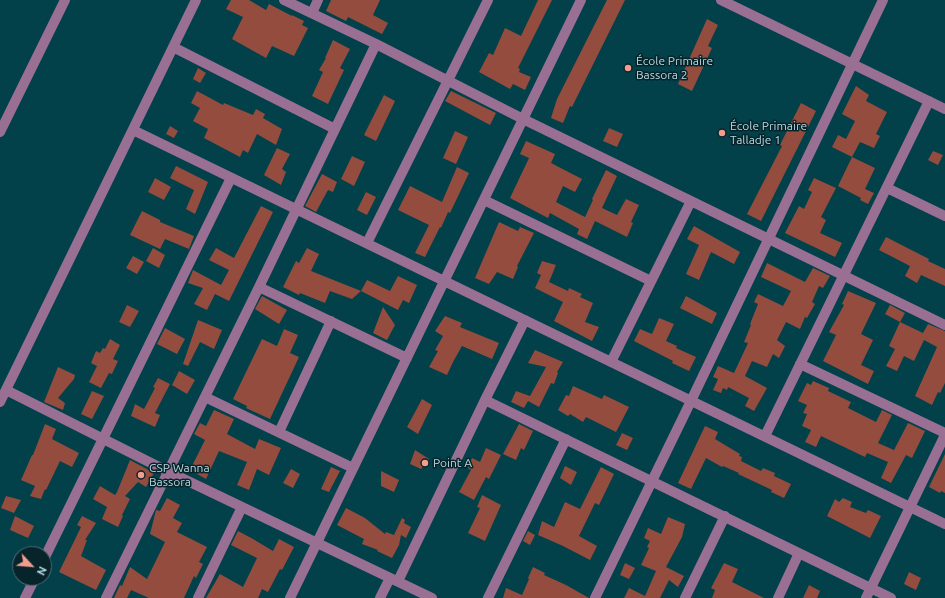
<!DOCTYPE html>
<meta charset="utf-8">
<style>
body{margin:0}
#map{position:relative;width:945px;height:598px;overflow:hidden;background:#02404a;font-family:Ubuntu,sans-serif}
canvas{display:block}
.north{position:absolute;left:12px;top:546px;width:40px;height:40px;box-sizing:border-box;background:#06242a;border:1px solid #4d6c73;border-radius:50%;rotate:116deg;font-size:11px;font-weight:700;line-height:16px;text-align:center;color:#b8d9e0}
.north::after{content:'';display:block;margin:auto;width:14px;height:18px;background:#f49d8c;clip-path:polygon(50% 0,100% 100%,50% 72%,0 100%)}
</style>
<div id="map">
<canvas width="945" height="598"></canvas>
<div class="north">N</div>
</div>
<script>
const c = document.querySelector('canvas').getContext('2d');
c.lineJoin = 'round';
function fillPath(path, color) { c.fillStyle = color; c.fill(path, 'evenodd'); }
function stroke(path, color, width, dash) { c.strokeStyle = color; c.lineWidth = width; c.lineCap = dash ? 'butt' : 'round'; c.setLineDash(dash || []); c.stroke(path); }
function label(font, color, halo, rows, align = 'center') {
  c.font = font + ' Ubuntu,sans-serif'; c.lineWidth = 3; c.setLineDash([]); c.textBaseline = 'middle'; c.strokeStyle = halo; c.fillStyle = color; for (const [text, x, y, turn = 0] of rows) {
    c.save(); c.translate(x, y); c.rotate((+turn || 0) * Math.PI / 180); c.textAlign = isNaN(turn) ? turn : align; if (halo) c.strokeText(text, 0, 0); c.fillText(text, 0, 0); c.restore();
  }
}
fillPath(new Path2D(`
 M231 0H249L266 10 269 4 292 16V15L304 21 302 25 308 28 294 56 272 46 266 58 232 39 243 17 226 9Z
 M331 0H380L373 15 388 23 382 34 348 17 346 21 326 11Z
 M538 0H552L518 68 520 69 519 72 531 77 525 90 513 84 510 89 479 72 489 53 493 55 505 28 521 36Z
 M607 0H625L572 107 570 106 563 123 551 118 557 99Z
 M707 19 718 25 708 46 712 48 692 91 678 84Z
 M333 40 350 49 340 68 344 70 328 104 312 96 323 72 319 70 326 58H325Z
 M198 68 206 73 200 83 193 79Z
 M856 86 869 95 866 101 887 112 876 134 880 136 874 148 860 142 852 157 875 168 865 189 874 193 868 204 860 200 861 198 838 186 852 157 832 147 838 135 846 139 855 121 842 114Z
 M197 91 223 105 224 103 253 115 256 109 265 114 263 118 282 129 276 145 257 134 248 153 243 150 240 157 204 138 208 129 193 121 200 108 191 103Z
 M451 91 496 113 490 125 445 101Z
 M384 95 395 101 376 141 364 135Z
 M801 103 816 111 761 221 747 214 782 146 780 145Z
 M170 126 178 131 174 138 166 134Z
 M609 128 623 134 617 147 603 141Z
 M455 131 468 137 456 164 443 158Z
 M526 141 555 154 551 163 582 179 575 192 563 186 556 202 585 217 593 200 592 199 606 170 617 176 602 208 617 215 626 199 639 205 631 222 633 223 627 237 595 221 587 239 577 234 579 229 550 213 548 218 510 198 529 158 520 154Z
 M277 148 290 154 282 169 286 172 281 185 264 175Z
 M933 151 943 155 938 165 928 160Z
 M352 156 365 162 354 186 341 179Z
 M176 166 208 182 195 214 186 209 194 190 170 178Z
 M457 167 469 173 450 213 448 212 441 228 440 227 425 257 415 253 429 225 398 210 410 186 442 202Z
 M322 174 337 182 333 192 328 190 316 212 305 206Z
 M155 178 171 187 164 200 148 192Z
 M814 178 836 188 821 217 826 220 820 233 842 243 835 257 785 233 799 206 804 209 812 192 808 190Z
 M366 192 376 197 367 215 357 210Z
 M261 206 273 212 229 301 215 294 207 310 194 304 203 288 188 283 193 270 221 285 229 270 209 260 216 248 234 258Z
 M142 211 160 220V222L194 236 189 249 165 239 160 249 130 235Z
 M499 222 518 231 520 227 534 233 517 266 518 267 513 279 497 272 489 284 475 278Z
 M694 226 740 252 734 264 711 252 699 280 686 274 699 245 687 239Z
 M886 237 929 259 928 261 945 269V286L921 275 917 283 905 276 910 266 879 250Z
 M153 248 165 255 159 268 146 261Z
 M307 248 319 254 311 271 361 291 352 299 330 291 325 303 300 293 299 295 283 287 296 261 299 263Z
 M133 256 144 262 137 274 126 268Z
 M542 261 556 265 549 282 568 291 569 288 582 294 580 297 593 303 585 322 599 327 592 341 554 321 563 302 535 288 541 275 537 273Z
 M767 263 805 282 813 268 830 276 823 288 819 286 812 302 815 304 807 318 805 317 800 329 786 322 777 340 785 346 779 358 773 354 767 367 752 361 745 376 767 388 754 411 745 406 749 398 728 387 727 390 723 388 721 393 713 390 718 379 713 377 718 366 734 373 748 343 744 342 751 325 750 324 758 304 754 302 758 294 783 306 791 291 761 277Z
 M398 276 417 285 409 303 403 300 398 310 361 291 367 280 390 291Z
 M848 291 876 303 861 334 873 340 861 365 874 371 868 384 823 361 836 335 829 332 844 305 842 304Z
 M262 296 287 310 279 324 255 309Z
 M686 296 717 313 712 324 680 308Z
 M127 305 139 311 130 327 119 322Z
 M890 305 905 313 900 322 885 314Z
 M383 307 395 325 387 340 373 333Z
 M445 316 462 323 460 327 499 343 492 359 462 346 453 362 447 375 429 367 438 351 435 350 443 336 435 331Z
 M659 318 674 324 666 341 677 346 676 348 696 357 689 371 672 363 673 361 634 341 640 329 652 334Z
 M198 320 222 330 214 349 200 342 188 366 183 364Z
 M900 322 923 333 928 324 945 331V383L940 393 938 392 932 405 915 396 937 347 924 340 914 361 904 356 897 371 886 366 895 349 889 346Z
 M165 328 185 339 177 354 157 344Z
 M284 329 298 335 290 353 299 357 270 419 246 408 247 406 233 399 262 339 277 346Z
 M110 339 120 345 113 359 118 361 112 374 109 373 101 388 89 382 97 366 91 363 96 351 100 353 103 348 105 349Z
 M535 350 563 362 557 372 558 373 554 384 551 383 539 407 528 401 524 408 511 402 516 391 530 396 546 367 528 363Z
 M58 367 75 375 74 379 58 398 65 403 63 410 44 402Z
 M179 371 195 380 187 394 172 385Z
 M158 378 170 384 155 413 160 415 155 427 131 416 135 404 144 409 155 388 153 387Z
 M813 381 829 388 828 391 851 402 848 408 876 422 882 410 892 415 878 443 894 450 908 423 925 431 912 458 906 455 891 483 881 478 888 462 867 453 865 457 821 436 816 447 805 442 811 430 802 426 807 414 803 413 807 405 798 401 807 383 811 385Z
 M573 386 602 399 604 395 629 407 616 432 586 417 583 422 570 414 568 416 558 410 566 395 569 396Z
 M92 391 104 396 92 419 81 414Z
 M422 399 432 405 418 434 407 427Z
 M214 410 234 419 227 434 255 449 259 439 281 448 269 475 257 469 249 490 237 485 247 462 219 451 206 479 190 470 205 440 194 434 200 423 206 426Z
 M45 424 56 429 52 439 79 453 72 467 60 461 46 490 45 489 41 499 30 496 35 486 21 480 32 455H33Z
 M519 424 533 431 524 450 521 448 516 460 503 454Z
 M705 426 718 432 715 439 740 454 739 456 742 457 741 461 761 471 763 468 775 473 774 476 791 484 784 498 771 492 772 490 738 474 739 473 723 466 722 467 706 458 691 489 678 483Z
 M622 433 633 438 627 450 616 445Z
 M486 448 501 455 489 479 486 477 474 500 459 492 471 470 468 468 472 458 480 462Z
 M415 450 429 459 421 469 410 464Z
 M945 454V493L941 491 940 493 929 487Z
 M130 460 154 473 146 487 138 482 125 496 130 499 122 515 123 516 118 527 102 519 107 507 93 499 100 486 115 495 117 492Z
 M565 466 577 472 571 485 560 478Z
 M331 467 340 471 329 492 321 489Z
 M601 467 614 474 599 505 595 503 579 536 597 546 590 560 563 546 538 535 542 521 554 527 565 502 580 509Z
 M291 469 300 474 293 488 283 483Z
 M381 471 399 480 394 492 381 486Z
 M482 495 501 505 485 541 468 533 480 508 477 507Z
 M6 496 21 500 14 513 1 508Z
 M167 498 180 505 173 518 182 523 177 532 207 547 199 562 203 564 196 578 194 576 184 598H149L131 590 127 598H114L120 585 122 586 130 567 147 579 165 542 150 534 156 510 160 511Z
 M843 498 852 502 850 507 866 513 868 510 881 516 870 538 827 516 835 499 839 502Z
 M346 508 365 518 385 534 386 532 394 535 402 518 405 520 404 523 411 527 406 538 401 535 399 545 392 558 377 551 378 550 362 544 364 539 337 525Z
 M15 516 34 526 28 538 10 530Z
 M82 516 96 523 85 540H87L81 556 106 570 96 590 59 572 81 527 77 525Z
 M668 517 685 524 682 537 666 567 684 576 678 587 669 580 660 598H624L629 588 645 596 656 571 641 565 649 548 647 547 650 541 644 538 648 528 661 534Z
 M238 531 253 539 273 551 279 539 294 547 282 570 280 569 268 592 262 589 258 598H206L220 574 243 587 257 558 231 545Z
 M528 531 535 535 530 545 523 541Z
 M625 563 635 568 629 579 620 575Z
 M724 563 738 569 732 582 764 598H712L715 590 711 588Z
 M533 567 545 573 544 575 566 585 589 598H503L506 588 522 595 529 579 528 578Z
 M909 572 921 578 916 590 904 584Z
 M809 585 820 591 817 598H803Z`), '#944c3f');
stroke(new Path2D(`
 M284 0 376 44 523 119 945 325
 M721 0 945 109
 M312 13 318 0
 M173 47 335 129
 M133 130 945 524
 M0 132 65 0
 M887 188 945 216
 M484 200 651 281
 M367 243 488 0
 M259 287 407 358
 M611 362 691 201
 M800 364 945 433
 M6 390 169 472 432 598
 M205 397 353 468
 M485 400 891 598
 M0 402 196 0
 M279 432 331 321
 M765 436 929 101
 M44 559 231 178
 M398 581 485 400 525 320
 M25 598 35 578
 M106 598 259 287 376 44
 M198 598 242 507
 M290 598 581 0
 M380 598 390 578
 M488 598 566 439
 M595 598 690 403 883 0
 M685 598 725 516
 M778 598 799 553
 M866 598 945 435`), '#997093', 10);
for (const [x, y, r, color] of [
 [628,68,4,"#f49d8c"],
 [722,133,4,"#f49d8c"],
 [425,463,4,"#f49d8c"],
 [141,475,4,"#f49d8c"]
]) { const dot = new Path2D(); dot.arc(x, y, r, 0, 2 * Math.PI); c.fillStyle = color; c.fill(dot); stroke(dot, '#06242a', 1.5); }
label('12px', '#b8d9e0', '#06242a', [
 ["École Primaire",636,61],
 ["Bassora 2",636,75],
 ["École Primaire",730,126],
 ["Talladje 1",730,140],
 ["Point A",433,463],
 ["CSP Wanna",149,468],
 ["Bassora",149,482]
], 'left');
</script>
